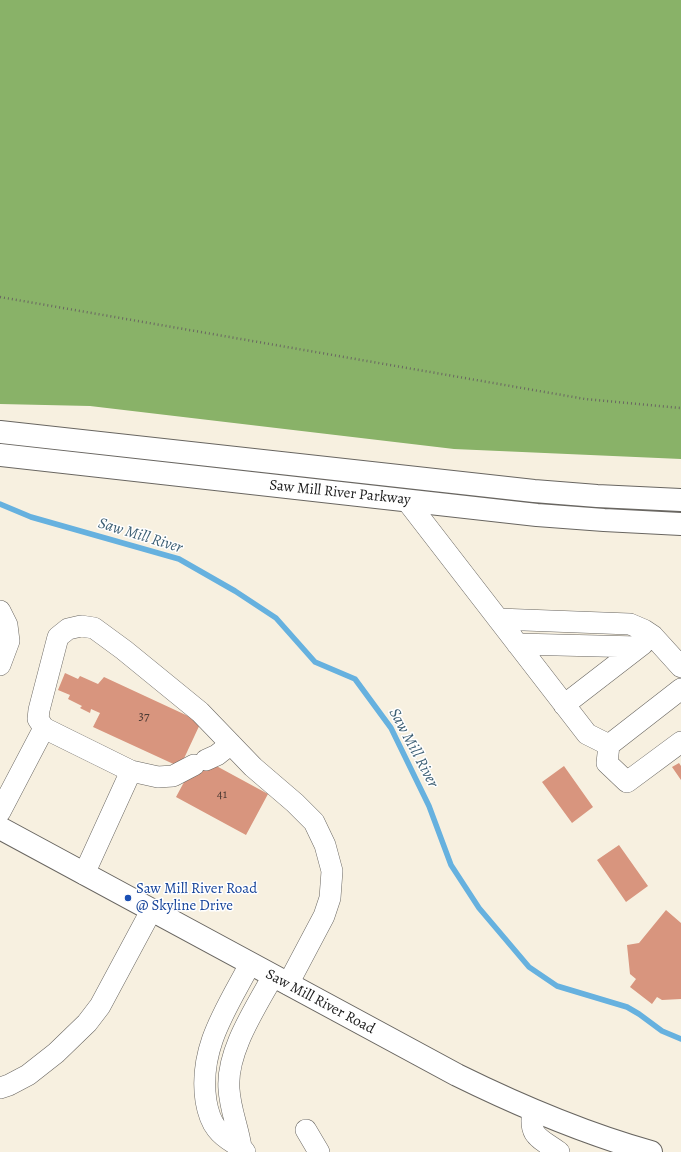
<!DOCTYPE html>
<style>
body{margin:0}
canvas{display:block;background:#f7f0e0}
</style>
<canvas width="681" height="1152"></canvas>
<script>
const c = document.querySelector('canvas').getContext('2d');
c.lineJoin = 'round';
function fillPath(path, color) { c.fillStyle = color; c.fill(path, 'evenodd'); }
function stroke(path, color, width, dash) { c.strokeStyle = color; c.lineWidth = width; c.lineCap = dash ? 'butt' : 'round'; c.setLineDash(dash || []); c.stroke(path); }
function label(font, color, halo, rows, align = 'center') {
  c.font = font + ' Alegreya,serif'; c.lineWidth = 3; c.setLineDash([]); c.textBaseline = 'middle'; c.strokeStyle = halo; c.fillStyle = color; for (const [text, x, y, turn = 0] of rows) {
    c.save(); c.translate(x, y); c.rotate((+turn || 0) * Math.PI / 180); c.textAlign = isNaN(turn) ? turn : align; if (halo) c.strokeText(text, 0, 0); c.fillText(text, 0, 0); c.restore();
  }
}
fillPath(new Path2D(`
 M0 0H681V459L454 449 90 406 0 404Z`), '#89b268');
stroke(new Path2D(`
 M0 504 31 517 179 559 235 591 276 618 315 662 355 679 391 728 429 806 451 865 479 908 529 967 557 986 627 1007 639 1014 662 1031 681 1039`), '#66b1df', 5.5);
fillPath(new Path2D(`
 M65 673 78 679 80 676 98 684 104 677 201 722 180 767 93 727 100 713 91 709 90 713 80 708 82 706 68 699 70 695 58 690Z
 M198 756 268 794 246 835 176 797Z
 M679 763 681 766V780L672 767Z
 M564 766 593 807 572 823 542 782Z
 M619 845 648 886 626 902 597 860Z
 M666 910 681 923V999L662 1000 657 997 652 1004 630 987 636 979 630 974 627 945 639 943Z`), '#d8957e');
const minor = new Path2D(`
 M407 501 587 734 609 745
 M0 611 7 625 9 641 0 665
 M498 619 630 624 644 630 653 636 681 667
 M517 644 639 647
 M681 689 609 745 607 763 627 782 681 742
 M564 705 643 644
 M44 728 38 719 39 710 58 637 68 629 81 626 94 628 124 650 200 712 253 767 295 803 314 822 325 845 332 871 330 898 324 916 288 984
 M206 760 217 755 231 744
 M131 771 158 777 173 776 194 765
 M0 812 44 728 131 771 84 874
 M0 1088 9 1085 28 1075 56 1053 87 1023 100 1006 151 911
 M533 1111C528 1137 540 1138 559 1152
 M306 1130 319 1152
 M241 1147C219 1136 210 1125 206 1101 198 1048 227 1008 250 964
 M245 1152 241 1147C238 1127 230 1109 229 1089 226 1052 255 1009 273 976`);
const major = new Path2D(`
 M0 828 457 1075C520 1106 583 1133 651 1152`);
const highway = new Path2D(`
 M0 432 534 491 597 496 681 500
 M0 455 537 515 604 520 681 524`);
stroke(minor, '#696661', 22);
stroke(major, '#696661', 24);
stroke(highway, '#696661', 24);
stroke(new Path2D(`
 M0 297 585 399 681 408`), '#696661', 2.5, [1, 3]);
stroke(minor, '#fff', 21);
stroke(major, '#fff', 22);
stroke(highway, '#fff', 22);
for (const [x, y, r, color] of [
 [128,898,4,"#1a4fb4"]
]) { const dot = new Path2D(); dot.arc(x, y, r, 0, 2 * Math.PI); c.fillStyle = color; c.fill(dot); stroke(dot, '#fff', 1.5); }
label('13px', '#4b3a34', null, [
 ["37",144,717],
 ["41",222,795]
]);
label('15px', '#1c1c1c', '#fff', [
 ["Saw Mill River Parkway",340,493,6],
 ["Saw Mill River Road",320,1002,28]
]);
label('15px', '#164399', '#fff', [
 ["Saw Mill River Road",136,889],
 ["@ Skyline Drive",136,906]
], 'left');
label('italic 16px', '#3d5f74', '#fff', [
 ["Saw Mill River",140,536,17],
 ["Saw Mill River",413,748,62]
]);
</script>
